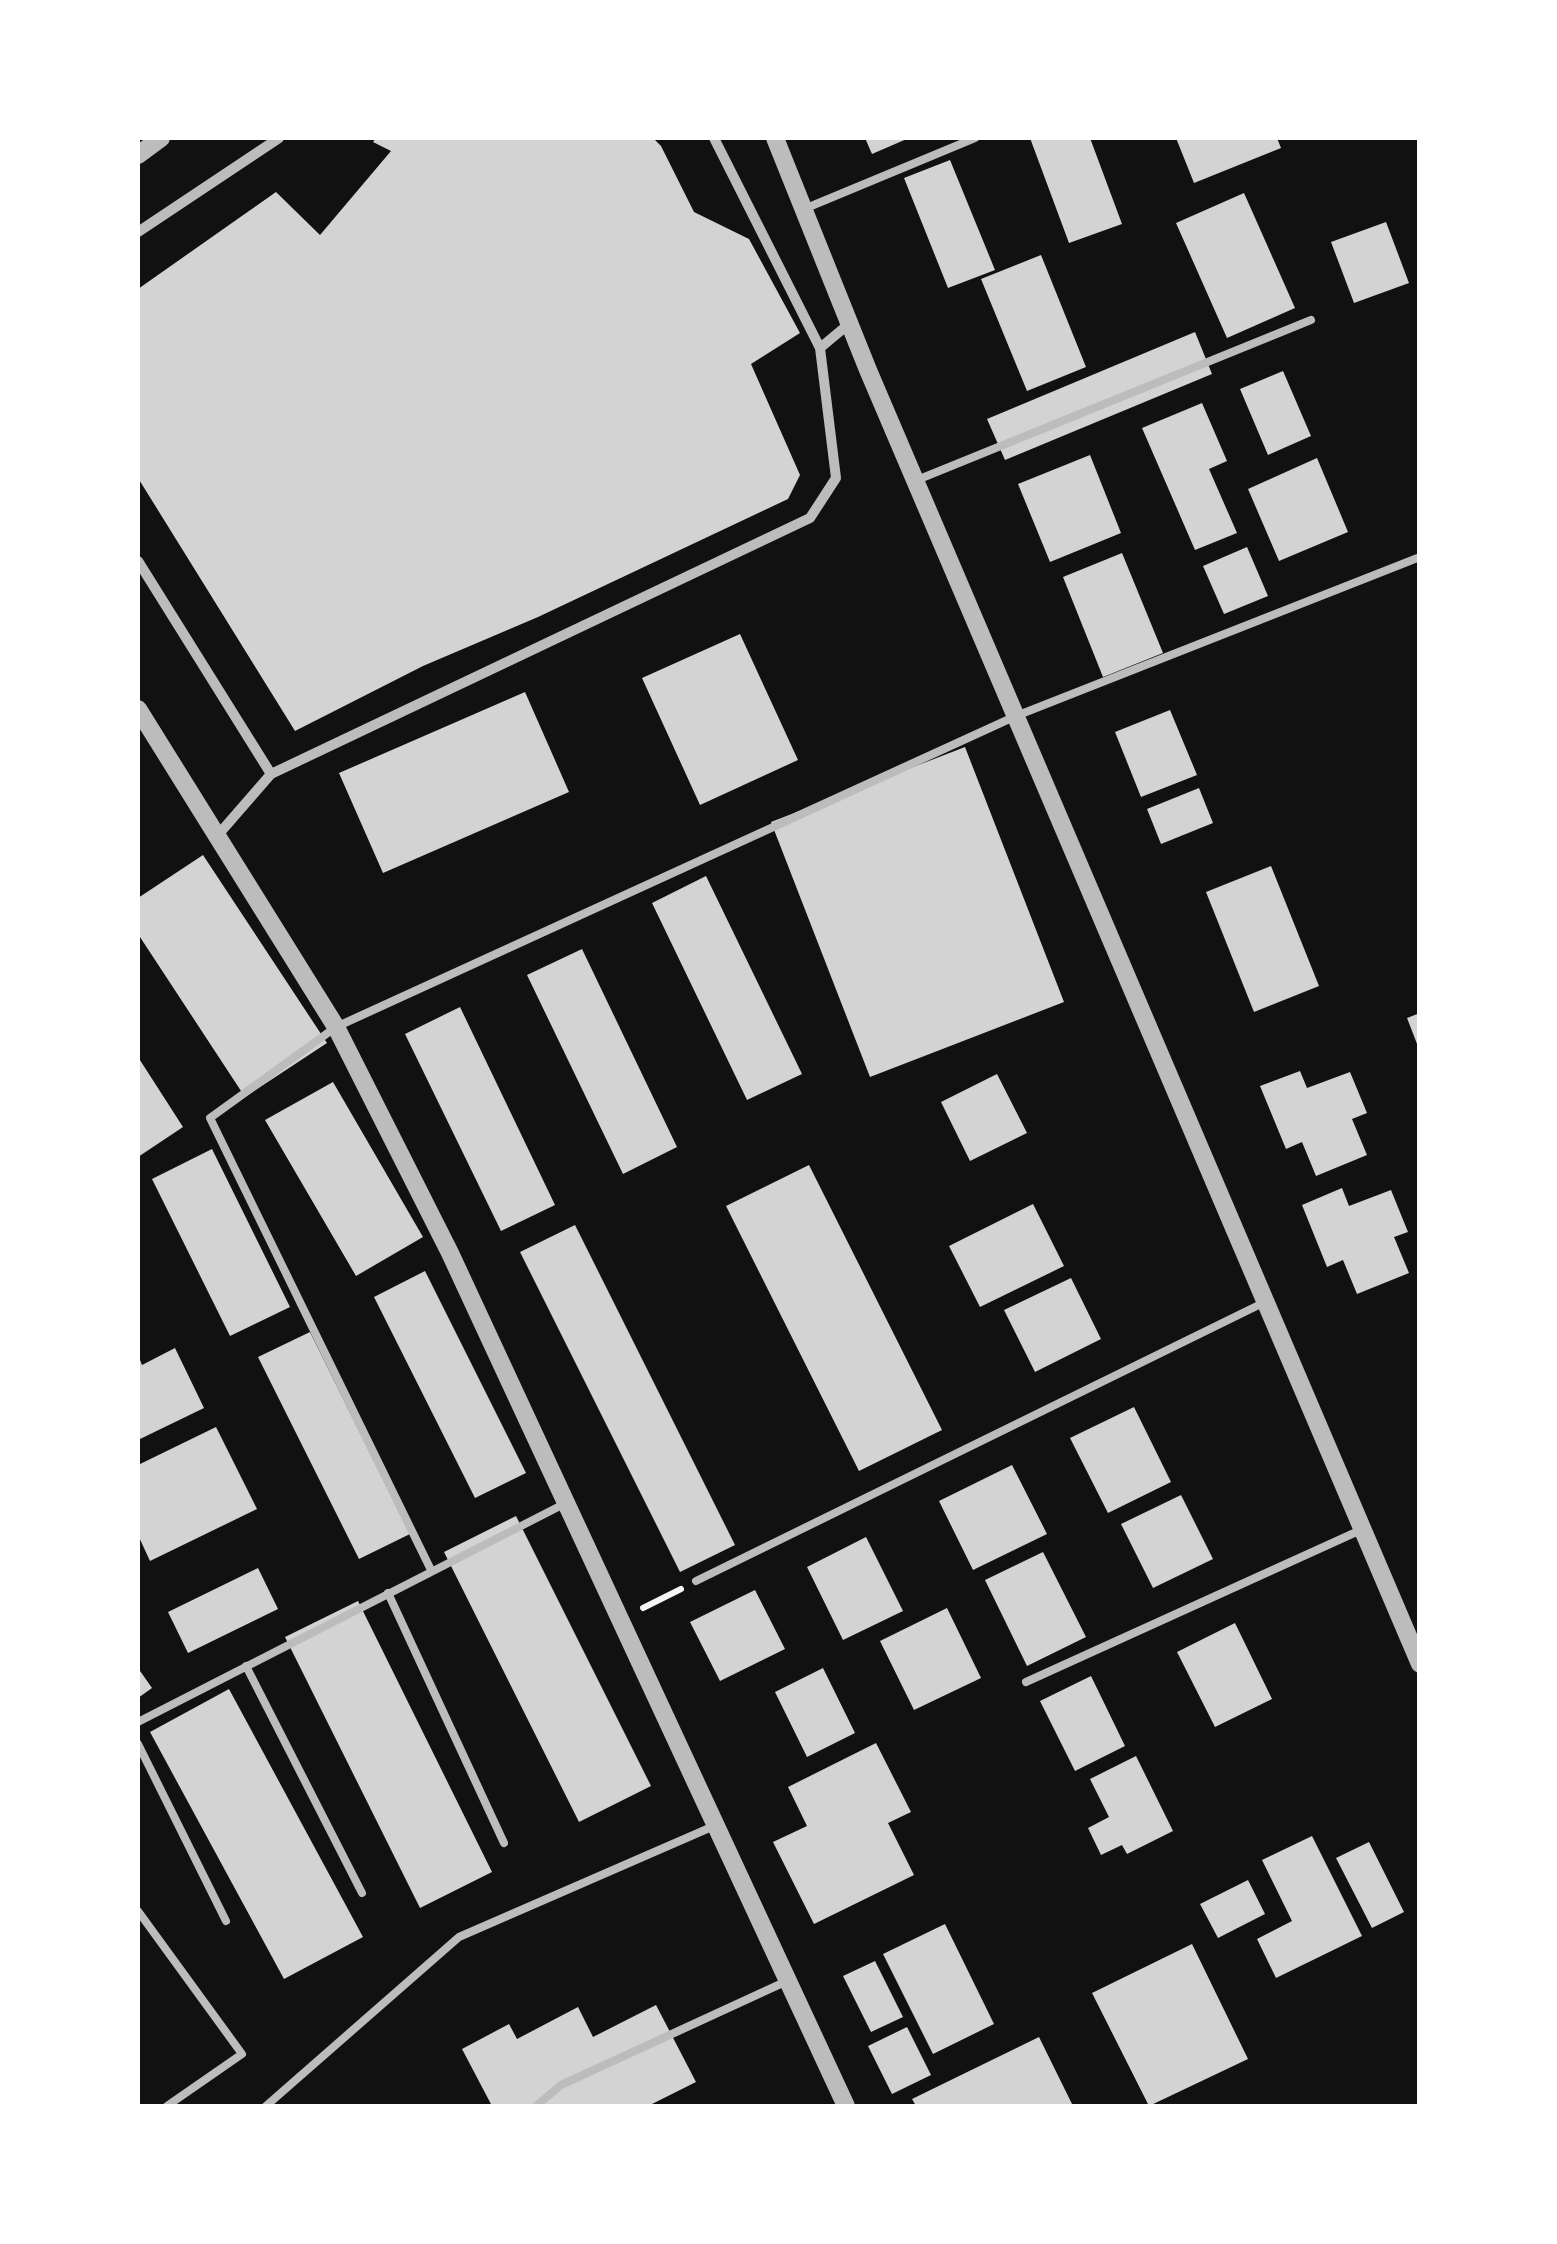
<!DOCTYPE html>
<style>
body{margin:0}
#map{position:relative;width:1557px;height:2244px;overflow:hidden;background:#111;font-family:"Crimson Pro",serif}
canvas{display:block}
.frame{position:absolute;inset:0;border:140px solid #fff;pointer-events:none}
</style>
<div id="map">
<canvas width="1557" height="2244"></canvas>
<div class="frame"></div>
</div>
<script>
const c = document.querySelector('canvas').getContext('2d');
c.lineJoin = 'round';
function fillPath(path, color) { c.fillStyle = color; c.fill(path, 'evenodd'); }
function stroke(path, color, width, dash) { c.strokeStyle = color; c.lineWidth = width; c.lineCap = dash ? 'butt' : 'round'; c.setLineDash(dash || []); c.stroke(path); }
fillPath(new Path2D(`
 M376 138H653L661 146 694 212 749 239 800 333 751 364 800 475 788 499 538 617 423 666 295 731 138 478V289L276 192 320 235 391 151 373 142Z
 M865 138H909L872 154Z
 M1030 138H1090L1122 224 1069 243Z
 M1176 138H1277L1281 148 1194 183Z
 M950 160 995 270 948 288 904 178Z
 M1244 193 1295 308 1227 338 1176 223Z
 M1386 222 1409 283 1354 303 1331 242Z
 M1041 255 1086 367 1027 391 981 279Z
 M1195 332 1212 374 1005 460 987 419Z
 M1283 371 1311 436 1268 455 1240 389Z
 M1202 403 1227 461 1209 469 1237 533 1195 550 1142 428Z
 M1090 455 1121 533 1050 562 1018 484Z
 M1317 458 1348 532 1279 561 1248 489Z
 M1247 547 1268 596 1224 614 1203 566Z
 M1122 553 1163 653 1103 677 1063 577Z
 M740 634 798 760 700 805 642 678Z
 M525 692 569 792 383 873 339 773Z
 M1170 710 1197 775 1141 797 1115 732Z
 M965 747 1064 1002 870 1077 771 822Z
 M1199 788 1213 823 1161 844 1147 809Z
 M203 855 327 1043 245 1097 138 934V898Z
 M1271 866 1319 986 1254 1012 1206 892Z
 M706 876 802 1074 747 1100 652 903Z
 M582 949 677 1147 623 1174 527 975Z
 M460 1007 555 1205 501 1231 405 1034Z
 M1420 1013V1049H1419L1407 1018Z
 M138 1057 183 1127 138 1157Z
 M1300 1071 1307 1088 1350 1072 1367 1113 1352 1119 1367 1155 1316 1176 1302 1142 1286 1149 1260 1086Z
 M997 1074 1027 1133 970 1161 941 1102Z
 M333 1082 423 1237 356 1276 265 1120Z
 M212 1149 290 1307 230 1336 152 1179Z
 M809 1165 942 1430 859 1471 726 1206Z
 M1342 1188 1349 1206 1391 1190 1408 1232 1394 1237 1409 1273 1357 1294 1343 1260 1327 1267 1302 1205Z
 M1033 1204 1064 1266 980 1307 949 1246Z
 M575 1225 735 1545 680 1572 520 1252Z
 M425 1271 526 1473 475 1498 374 1297Z
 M1071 1278 1101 1339 1035 1372 1004 1310Z
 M310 1332 410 1534 359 1559 258 1357Z
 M175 1348 204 1408 138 1440V1355L142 1365Z
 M1134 1407 1171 1482 1108 1513 1070 1438Z
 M216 1427 257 1509 150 1561 138 1535V1465Z
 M1012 1465 1047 1534 973 1570 939 1501Z
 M1181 1495 1213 1559 1153 1588 1121 1524Z
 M516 1516 651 1786 579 1822 444 1552Z
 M866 1537 903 1611 843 1640 807 1567Z
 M1043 1552 1086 1637 1027 1666 985 1580Z
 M258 1568 278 1609 188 1653 168 1612Z
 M755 1590 785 1649 720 1681 690 1622Z
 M358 1601 492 1872 420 1908 285 1637Z
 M947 1608 981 1678 914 1710 880 1641Z
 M1235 1623 1272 1699 1215 1727 1177 1652Z
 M138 1668 152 1688 138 1698Z
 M823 1668 855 1733 807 1757 775 1692Z
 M1091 1676 1125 1746 1075 1771 1040 1701Z
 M229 1689 363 1937 284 1979 150 1732Z
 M876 1743 911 1812 888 1823 914 1875 814 1924 773 1842 807 1826 788 1787Z
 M1136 1756 1173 1831 1127 1854 1122 1845 1101 1855 1088 1828 1109 1817 1090 1779Z
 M1312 1836 1362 1936 1276 1978 1257 1939 1292 1921 1262 1860Z
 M1369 1842 1404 1912 1372 1928 1336 1858Z
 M1248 1880 1265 1914 1218 1938 1200 1904Z
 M945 1924 994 2024 933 2054 883 1954Z
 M1192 1944 1248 2059 1149 2106 1092 1993Z
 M875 1961 903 2017 871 2032 843 1976Z
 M656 2005 696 2082 648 2106H492L462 2049 509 2024 517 2039 578 2007 593 2037Z
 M907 2027 931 2075 892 2094 868 2046Z
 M1039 2037 1073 2106H916L912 2099Z`), '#d3d3d3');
stroke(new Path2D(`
 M643 1608 681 1589`), '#f5f5f5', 6);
stroke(new Path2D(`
 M804 209 975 138
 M917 480 1311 320
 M431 1570 210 1118 336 1027 1016 716 1420 557
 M696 1581 1265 1302
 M388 1593 504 1843
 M246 1666 362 1893
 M1026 1682 1363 1529
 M138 1722 566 1503
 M138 1744 226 1921
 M138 1911 242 2054 167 2106
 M266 2106 459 1937 714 1826
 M536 2106 561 2085 787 1981`), '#bcbcbc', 8);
stroke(new Path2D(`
 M714 138 820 348
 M138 232 279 138
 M138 561 271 774
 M218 835 271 774 810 518 836 478 820 348 850 323`), '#bcbcbc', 10);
stroke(new Path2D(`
 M775 138 868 370 1420 1664
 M138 155 161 138
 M138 709 336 1027 450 1253 846 2106`), '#bcbcbc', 18);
</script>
